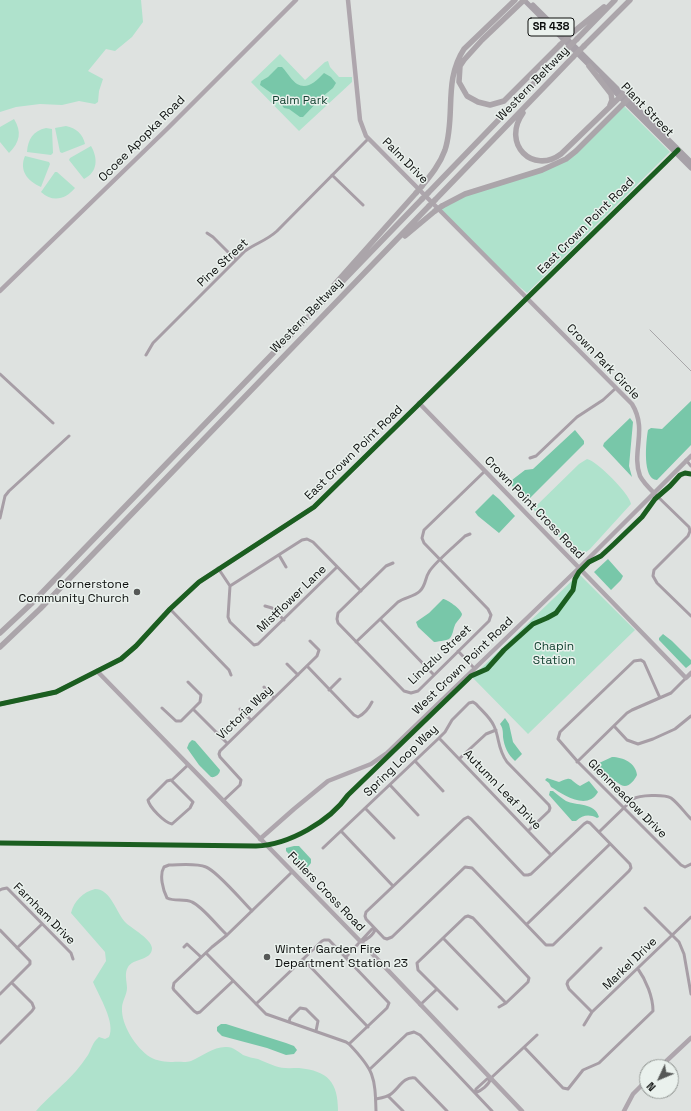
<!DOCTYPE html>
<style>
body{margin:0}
#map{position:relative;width:691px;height:1111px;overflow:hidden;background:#dee2e0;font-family:"Space Grotesk",sans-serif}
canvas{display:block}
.north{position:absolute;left:639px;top:1059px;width:40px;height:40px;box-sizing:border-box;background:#eaf1ed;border:1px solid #919693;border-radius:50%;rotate:226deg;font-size:11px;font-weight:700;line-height:16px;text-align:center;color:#0c0e0d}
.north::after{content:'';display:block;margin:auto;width:14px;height:18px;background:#565857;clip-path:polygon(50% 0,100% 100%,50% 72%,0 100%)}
</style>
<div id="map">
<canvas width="691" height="1111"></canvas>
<div class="north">N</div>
</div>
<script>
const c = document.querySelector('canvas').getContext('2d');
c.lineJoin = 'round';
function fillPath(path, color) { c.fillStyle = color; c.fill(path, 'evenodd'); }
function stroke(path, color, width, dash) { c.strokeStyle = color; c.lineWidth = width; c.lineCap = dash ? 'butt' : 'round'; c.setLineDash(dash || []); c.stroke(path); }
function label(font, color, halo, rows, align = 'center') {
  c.font = font + ' "Space Grotesk",sans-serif'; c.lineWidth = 3; c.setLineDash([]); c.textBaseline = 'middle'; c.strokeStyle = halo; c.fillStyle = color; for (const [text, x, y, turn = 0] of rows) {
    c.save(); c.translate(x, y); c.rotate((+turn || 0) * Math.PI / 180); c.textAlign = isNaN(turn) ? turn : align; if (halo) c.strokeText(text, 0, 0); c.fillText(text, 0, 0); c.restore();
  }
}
fillPath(new Path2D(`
 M0 0H141L143 22 132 37 115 51 106 49 88 71 103 79 99 91 98 102 95 104 79 101 62 105 40 104 16 107 0 112Z
 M280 54 305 80 325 62 328 61 330 67 339 77H352V82L299 131 251 82Z
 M623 105 670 152 527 293 497 268 438 209 465 194 553 166 576 151Z
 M14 119C22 132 20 142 9 153L0 142V127Z
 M66 126C76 128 83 134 85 144L62 153 60 152 55 128Z
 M46 128 52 129 53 153 51 155 27 152C28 139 33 131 46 128Z
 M91 146C98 158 98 172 84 179L69 160 70 158Z
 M25 156 49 162 50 164 41 187C27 181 19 170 25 156Z
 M55 172H57L75 188C66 199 53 203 41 192Z
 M587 459C597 461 630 494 631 504L590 549 580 557 570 549 533 509 579 464Z
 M579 574 635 630 528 734 472 677Z
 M95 889C111 889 116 913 126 923 133 929 151 939 152 948 152 961 133 958 128 967 124 973 127 982 127 988 127 995 122 1001 122 1008 121 1025 136 1048 150 1057 156 1061 166 1062 173 1062 179 1061 184 1063 191 1061 203 1056 214 1046 227 1047 233 1047 239 1052 243 1055 248 1057 253 1058 258 1059 263 1061 269 1064 275 1066 282 1069 291 1068 299 1068 328 1071 338 1082 338 1111H36C49 1096 64 1085 76 1071 80 1066 84 1061 88 1055 92 1048 92 1043 99 1037L105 1039 109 1037C116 1023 99 996 93 982L106 961 105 952 71 913C74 901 83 892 95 889Z`), '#afe2cc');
fillPath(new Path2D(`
 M278 67H282C285 70 287 73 290 77 302 93 313 85 324 73L331 77 336 83 333 88 322 97 303 117H300L289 109 284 108 274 95 260 85 261 81 268 77Z
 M691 401V445L657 480C642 480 646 441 648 430L651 428 662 429Z
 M630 418 633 422 629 466 632 477 603 446 604 443Z
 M575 430 584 441V444L529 499 527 500 525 499 512 486V480L525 470 533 469Z
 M493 494 499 499 515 516 499 533 478 516 475 512Z
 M608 559 623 576 621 580 611 590 594 572Z
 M443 599C447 599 461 609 462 614 462 617 456 622 455 625 453 629 453 636 449 639 447 640 436 642 434 642L418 627 416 622 429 613Z
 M663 634 672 641 691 660V664L686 668 683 665 659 640V638Z
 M505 718 509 724 513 742 522 754 515 761C508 755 504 746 503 737 503 732 503 728 500 724Z
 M192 740 195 741 220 770C220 774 215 778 211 777L199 765 187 748 189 743Z
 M612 757C623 757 636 763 637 775 634 781 628 789 621 785 619 784 617 782 615 781L612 785H609L595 773 594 768 597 764Z
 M547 778 559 782C573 776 568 779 580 786L589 781 598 792C587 811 564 795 551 787L549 783 545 780Z
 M550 791H553C557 794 561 798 566 801 576 806 595 802 599 817L597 818C589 814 583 815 576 821H572L549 795Z
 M294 846H299L311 859V863L306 869 302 868 286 851V848Z
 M221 1024H226L286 1043 294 1046 297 1050 294 1054 286 1055 267 1048 222 1036 217 1031V1027Z`), '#78c7a9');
stroke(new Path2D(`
 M332 175 363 205
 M207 233 213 237 236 260
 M146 355 153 343 245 251C256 243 266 241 277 231L368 139
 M0 374 53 423
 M530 458 536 456 577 417 603 400 616 388
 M686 460 691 466
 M654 493 689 527 690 531 688 536 654 570 653 576 657 583 691 616
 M0 518 5 496 9 491 69 436
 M279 555 286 567
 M393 563 386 566 338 613 337 619 338 623 404 691 411 693 418 691 489 621 491 615 488 609 424 543 422 538 424 530 485 471
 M218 568 230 586 228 617 230 622 254 645 258 644 337 567
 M230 586 302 540 307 539 313 542 361 591
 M265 606 272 608 284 620
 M170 609 229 670 231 675
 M380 619 434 675
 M356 642 398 602C405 597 414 597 420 591 426 585 425 578 429 572 434 563 457 544 465 536L470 534
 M458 651 474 668
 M287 664 298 675
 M307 666 354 715 358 717C364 714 369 708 372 702
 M264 687 274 698
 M329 690 340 679
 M660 698 644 662 641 660 634 661 560 732 558 739 578 762 681 865 685 867 691 864
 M162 708 176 721H181L200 702 201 695 188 682
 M193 709 227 743
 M240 709 251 720
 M614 726 627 740 638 744 653 739 675 729 691 716
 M439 738 551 855
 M459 759 486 734 496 730
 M415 761 443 791
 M577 762 627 713 632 710 671 693 686 678
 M171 780 193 802 190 808 172 824C165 823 149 807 148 800L167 781Z
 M172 780 188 765
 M390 785 418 815
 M223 801 240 785 241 780 220 757 219 754 220 751 317 656 319 650 310 641
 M365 808 394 838
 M468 817 471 819 524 875H528L531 874 584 824 587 822 590 823 630 864 631 868 629 871 553 945H546L472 868 465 867 392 937 387 939 384 938 366 919 365 916 366 912 464 819Z
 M341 831 393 886
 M599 832 633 799C639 795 664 794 671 798 678 803 685 813 691 819
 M323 848 439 738 445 732 452 720 469 703 473 702 476 704C482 711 490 717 494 726 500 739 497 748 507 762L549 805 550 808 549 811 528 831
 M0 890 2 889 7 888 71 953 73 959
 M645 908 679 942 684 954 691 994
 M527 924 610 844
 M0 930 30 961V964L0 994
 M227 935C218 927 202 906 192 902 184 898 175 902 167 898 163 890 159 875 164 867L169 865C180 865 196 863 206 867 217 871 242 901 252 911
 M443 938 506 1003
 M361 942C366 940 374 935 375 929
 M184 947 187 944 201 957
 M17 948 42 924
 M206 953 266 1014 346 1042 349 1044C374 1070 375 1076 376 1111
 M346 957 372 929H375
 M303 959 368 1027
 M233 981 200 1012 197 1013 194 1011 174 990 173 988 174 983 212 947 227 935 292 872
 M256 1004 322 941 324 940H329L389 1003 387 1008 349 1044
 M420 1005 437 989
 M457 1009 418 970 417 963 465 917 468 916 473 918 529 978 528 982 506 1003 499 1007
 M592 1012 569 989 567 984 568 981 601 948
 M289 1022 290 1018 300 1008 306 1009 318 1021 316 1031
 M584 1025 592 1012 691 917
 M0 1043 32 1011 34 1008 32 1003 12 983
 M524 1047 563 1088 568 1089 583 1070 599 1063 653 1011C653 997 646 980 638 969
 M370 1069 407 1034 414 1032 420 1035 492 1111
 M491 1078 487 1079 476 1089 475 1093C481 1091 489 1085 491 1078L537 1035
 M388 1096 403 1111
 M376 1099C381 1098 387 1097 391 1094 399 1088 404 1076 415 1078L447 1111`), '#a79ea6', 3);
stroke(new Path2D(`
 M348 0 360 120 366 136 632 404C648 430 631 452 640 476 643 482 649 488 654 493
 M0 291 168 128 296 0
 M419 403 686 678 691 673
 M97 671 361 942 522 1111
 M0 704 56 692 121 659 136 646 170 609 199 582 314 507 677 151
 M260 839 294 809 328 781 371 764 387 753 579 568 691 456
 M660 1067 691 1038
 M624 1111 633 1094 647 1080`), '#aea6ad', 4.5);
stroke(new Path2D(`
 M524 0 592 68
 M533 5 691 162
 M600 77 691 168`), '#a7a1a8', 5);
stroke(new Path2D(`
 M524 0 482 40 464 60 460 66 459 82 467 96 478 102 490 105 504 101 560 45
 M571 34 604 7
 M577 39 615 0
 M584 46 630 0
 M589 66 611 94 612 100 610 105
 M523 113C501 144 533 175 561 154L623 94
 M422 186C431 175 440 164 445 150 456 116 443 81 464 49L515 0
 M428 193 566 50
 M435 200 573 57
 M442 206 465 194 542 170 566 159 576 151 628 99
 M405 236 435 211
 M334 285 416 193
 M0 633 31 604 422 199
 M0 647 40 609 429 206`), '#aba5aa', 5.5);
stroke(new Path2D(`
 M650 330 691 371`), '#a8a6a9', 1);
stroke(new Path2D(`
 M560 45 571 34
 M566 50 577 39
 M573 57 584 46
 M416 193 422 186
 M422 199 428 193
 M429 206 435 200
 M435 211 442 206`), '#aba5aa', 5.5);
stroke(new Path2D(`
 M0 704 56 692 121 659 136 646 170 609 199 582 314 507 678 150
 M0 843 256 846C289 845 330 821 348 795L471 676 487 669 504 650 533 624 547 618 556 613 573 590 575 579 579 572 589 562 601 556 614 544 642 517 655 499 670 486 680 475 685 473 691 474`), '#1b5e20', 5);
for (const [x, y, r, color] of [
 [137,592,4,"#565857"],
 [267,957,4,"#565857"]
]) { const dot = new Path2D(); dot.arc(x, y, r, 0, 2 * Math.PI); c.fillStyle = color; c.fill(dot); stroke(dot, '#eaf1ed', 1.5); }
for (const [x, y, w] of [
 [551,27,46]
]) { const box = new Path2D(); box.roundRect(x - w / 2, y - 9, w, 18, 3); c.fillStyle = '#eaf1ed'; c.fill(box); stroke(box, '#0c0e0d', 1); }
label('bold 11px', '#0c0e0d', null, [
 ["SR 438",551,27]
]);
label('12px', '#0c0e0d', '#eaf1ed', [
 ["Western Beltway",533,84,-46],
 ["Plant Street",647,110,46],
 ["Ocoee Apopka Road",142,139,-45],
 ["Palm Drive",405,161,45],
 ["East Crown Point Road",586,226,-45],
 ["Pine Street",223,263,-43],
 ["Western Beltway",307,316,-46],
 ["Crown Park Circle",603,362,46],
 ["East Crown Point Road",354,453,-44],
 ["Crown Point Cross Road",534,508,46],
 ["Mistflower Lane",292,599,-44],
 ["Lindzlu Street",440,655,-43],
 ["West Crown Point Road",463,666,-44],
 ["Victoria Way",245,713,-44],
 ["Spring Loop Way",401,761,-44],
 ["Autumn Leaf Drive",502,790,46],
 ["Glenmeadow Drive",627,799,45],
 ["Fullers Cross Road",326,892,46],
 ["Farnham Drive",44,914,45],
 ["Markel Drive",630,964,-44]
]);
label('12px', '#134231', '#eaf1ed', [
 ["Palm Park",300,101],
 ["Chapin",554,647],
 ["Station",554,661]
]);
label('12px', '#0c0e0d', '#eaf1ed', [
 ["Cornerstone",129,585],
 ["Community Church",129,599],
 ["Winter Garden Fire",275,950,"left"],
 ["Department Station 23",275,964,"left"]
], 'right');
</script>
